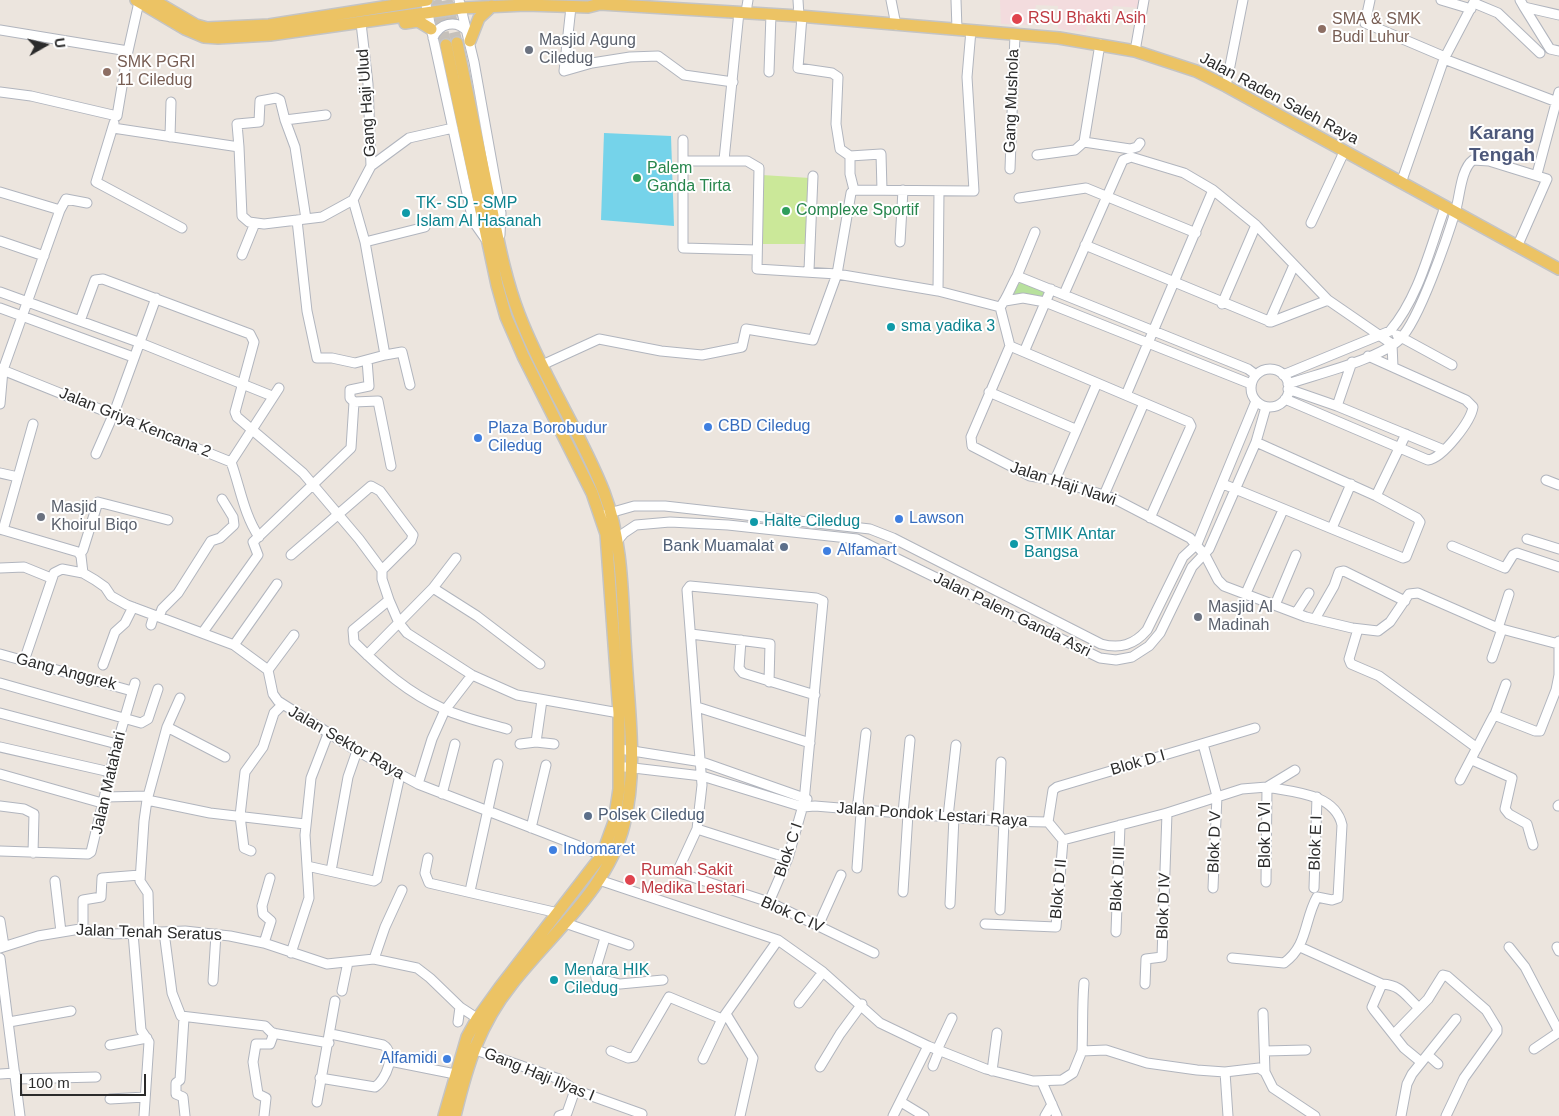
<!DOCTYPE html>
<style>
body{margin:0}
#map{position:relative;width:1559px;height:1116px;overflow:hidden;background:#ece5de;font-family:Helvetica,sans-serif}
canvas{display:block}
.north{position:absolute;left:20px;top:20px;width:50px;height:50px;-webkit-text-stroke:4px #fff;paint-order:stroke;rotate:82deg;font-size:14px;font-weight:700;line-height:20px;text-align:center;color:#2b2b2b}
.north::after{content:'';display:block;margin:auto;width:18px;height:22px;background:#2b2b2b;clip-path:polygon(50% 0,100% 100%,50% 72%,0 100%)}
.scale{position:absolute;left:20px;top:1074px;width:126px;height:22px;box-sizing:border-box;border:2px solid #2b2b2b;border-top:0;padding-left:6px;font-size:15px;line-height:18px;white-space:nowrap;color:#2b2b2b;-webkit-text-stroke:4px #fff;paint-order:stroke}
</style>
<div id="map">
<canvas width="1559" height="1116"></canvas>
<div class="north">U</div>
<div class="scale">100 m</div>
</div>
<script>
const c = document.querySelector('canvas').getContext('2d');
c.lineJoin = 'round';
function fillPath(path, color) { c.fillStyle = color; c.fill(path, 'evenodd'); }
function stroke(path, color, width, dash) { c.strokeStyle = color; c.lineWidth = width; c.lineCap = dash ? 'butt' : 'round'; c.setLineDash(dash || []); c.stroke(path); }
function label(font, color, halo, rows, align = 'center') {
  c.font = font + ' Helvetica,sans-serif'; c.lineWidth = 4; c.setLineDash([]); c.textBaseline = 'middle'; c.strokeStyle = halo; c.fillStyle = color; for (const [text, x, y, turn = 0] of rows) {
    c.save(); c.translate(x, y); c.rotate((+turn || 0) * Math.PI / 180); c.textAlign = isNaN(turn) ? turn : align; if (halo) c.strokeText(text, 0, 0); c.fillText(text, 0, 0); c.restore();
  }
}
fillPath(new Path2D(`
 M1000 0H1140L1139 8 1113 6 1111 15 1088 12 1086 32 1058 29V6L1036 5 1032 25 1001 24Z`), '#f3dcde');
fillPath(new Path2D(`
 M1024 280 1049 289 1044 301 1009 299 1013 288Z`), '#b8e19d');
fillPath(new Path2D(`
 M762 175 810 178 811 244H762Z`), '#cbe899');
fillPath(new Path2D(`
 M604 133 671 136 674 226 601 220Z`), '#75d3ea');
stroke(new Path2D(`
 M436 0 446 45
 M447 0 457 43`), '#c5c0ba', 11, [11, 5.5]);
const minor = new Path2D(`
 M425 0 473 221 487 241
 M459 0 474 62 501 213 500 235
 M798 0 799 16
 M891 0 896 25
 M956 0 957 29
 M1370 0 1365 23 1445 57
 M1441 0 1471 9
 M1520 0 1524 7 1559 15
 M1474 3 1498 13 1540 53
 M571 7 564 71 592 63 630 57 658 56 684 75 733 82
 M1524 7 1550 49 1559 51
 M746 12 748 0
 M0 30 128 51 139 2
 M433 38C439 23 456 19 467 31
 M1100 44 1084 142 1130 149 1137 147 1140 143
 M1135 51 1144 0
 M1444 59 1557 102
 M769 72 771 14
 M1226 86 1243 0
 M0 92 31 96 117 116 128 51
 M114 123 96 182 182 228
 M113 128 239 147 242 216 249 222 264 224 322 217 353 200 371 166 368 84 361 23
 M170 137 171 102
 M683 140V248L757 250
 M239 147 237 124 259 122 260 101 276 98 280 100 285 120
 M1037 155 1075 150 1084 142
 M850 156 881 154 882 190
 M724 160 739 12
 M683 161H747L759 168 757 269 837 274 938 291 1000 307C1007 299 1011 286 1017 276L1248 369 1256 375
 M371 166 409 138 453 128
 M1010 169 1015 34
 M1537 174 1559 92
 M1401 183 1444 59 1475 0
 M854 190 974 191 967 77 971 30
 M0 192 60 210
 M1019 198 1086 188 1196 233
 M353 200 365 242 385 355 402 352 410 385
 M306 219 295 147 285 120 326 115
 M297 220 307 311 317 358H332L355 363 385 355
 M1311 223 1344 152
 M0 241 44 256
 M365 242 425 227
 M900 242 903 190
 M1085 245 1271 322 1328 300
 M242 255 255 223
 M809 270 813 176
 M1017 276 1035 232
 M938 291 939 191
 M0 292 138 342 272 396
 M1064 294 1123 160 1131 157 1184 173 1213 190 1256 225 1328 300 1392 344 1393 367
 M1005 301 1023 298 1045 302 1251 384
 M1222 304 1256 225
 M1000 307 1010 346
 M0 308 133 357
 M80 321 95 280 103 279 250 334 254 342 235 412 237 417 303 473 359 539 382 570V579L389 600 399 623 407 633 472 675 517 695 619 713
 M1269 322 1294 265
 M1397 335 1452 365
 M1010 346 971 437 972 446 1030 476 1055 480 1113 498 1190 538 1205 555 1218 580 1224 586 1306 617 1352 628 1378 631 1390 622 1409 594 1418 593 1498 628 1558 644
 M1010 346 1189 422 1191 426 1150 518
 M1024 352 1051 289
 M542 365 599 339 661 351 702 355 742 347 746 329 813 340 837 274 851 193 854 190 850 174V156L840 149 836 124 838 77 832 73 798 68 802 16
 M0 369 231 462 279 388
 M1251 388a19 19 0 1 1 38 0a19 19 0 1 1-38 0Z
 M1283 375 1390 331C1419 297 1430 248 1445 207
 M1288 384C1317 374 1380 359 1400 339 1419 321 1448 236 1456 209 1460 195 1461 169 1473 160L1489 161 1547 179 1517 247
 M1288 389 1337 406 1444 450
 M989 392 1075 429
 M1126 395 1213 190
 M1285 399 1428 460C1443 458 1471 421 1473 407L1466 400 1368 356
 M354 402 350 398V390L369 386 367 360
 M0 404 3 370 60 210 66 199 87 203
 M1337 406 1352 362
 M96 454 114 413 156 298
 M231 462C240 487 244 515 259 537
 M0 473 18 477
 M1055 480 1097 383
 M1546 480 1559 485
 M1223 484 1403 558 1406 557 1420 522 1417 518 1376 496 1256 442
 M1104 495 1144 403
 M1376 496 1406 434
 M606 514 634 506H665L870 529 893 538 1101 644C1120 649 1134 645 1147 630L1183 557 1197 544 1256 401
 M1332 528 1351 484
 M0 529 78 552 81 556 83 573 95 580 105 587 111 596 127 605 234 645 268 670 273 694 278 701 357 751 418 784 602 855
 M3 530 33 424
 M1527 539 1559 549
 M618 540 624 533 636 525 670 522 728 525 857 539 1100 658 1116 660 1132 657 1149 646 1160 633 1192 567 1209 549 1256 442 1266 407
 M1452 546 1505 568 1513 555 1517 553 1559 567
 M80 554 83 550 98 502 168 520
 M291 555 371 486 380 491 413 535 411 541 382 570
 M0 568 24 567 51 578
 M433 588 477 616 540 664
 M1246 593 1283 510
 M389 600 353 630 354 642C381 669 408 693 444 709 463 718 486 723 507 729
 M1275 605 1296 555
 M1296 613 1309 593
 M159 617 162 609 178 593 211 541 220 538 234 525 233 517 222 499
 M1315 619 1334 586 1339 572 1344 571 1405 601
 M151 625 154 615
 M1498 628 1509 594
 M1358 629 1349 659 1351 664 1379 676 1477 748
 M203 632 258 555 253 542 351 448 354 402 378 401 391 466
 M691 634 770 644 769 682
 M741 640 739 668 743 673 815 695
 M234 645 277 584
 M0 654 132 691
 M367 655 433 588 456 558
 M1492 658 1502 629
 M24 661 54 573 62 569 83 573
 M103 665 115 632 125 623 133 607
 M268 670 294 635
 M0 683 141 723 148 719 158 689
 M697 707 810 743
 M0 713 117 744
 M1495 714 1506 684
 M167 727 225 757
 M536 742 542 700
 M520 744 536 742 554 744
 M1203 744 1217 796 1213 888
 M0 747 110 772
 M620 749 702 762 807 799
 M1472 760 1512 778 1505 809 1509 814 1527 824 1533 845
 M625 767 702 776 803 807 815 806 998 821 1048 822
 M0 774 102 803
 M1460 780 1494 715 1535 731H1540L1556 690 1559 675V641
 M418 784 432 739 445 710 472 675
 M442 794 455 744
 M105 797 148 796
 M147 800 210 813 305 824
 M0 806 24 809 34 814 33 853
 M1558 806 1559 805
 M903 813 910 740
 M948 817 956 745
 M998 821 1001 762
 M1048 822 1053 790 1057 787 1255 728
 M1048 822 1063 840
 M531 828 546 765
 M697 829 788 858
 M1063 840 1167 813 1242 789 1267 787 1295 770
 M0 851 88 854 91 852 117 744 135 683
 M251 851 244 848 240 816 245 772 263 747 274 713 282 705
 M428 858 425 873 429 883 558 913
 M307 866 374 881 377 879 400 775
 M857 868 861 813 858 802 866 733
 M331 871 348 777 357 751
 M599 880 778 940 823 972 880 1023 928 1046 986 1069 1033 1081 1062 1080 1073 1073 1082 1051 1106 1050 1147 1063 1197 1070 1225 1072 1259 1068 1265 1072 1273 1088 1315 1116
 M55 881 61 932
 M1314 888 1317 797
 M470 891 498 764
 M903 892 908 814
 M769 902 788 858 804 802 823 601 816 598 690 586 687 590 702 785 697 829 679 868 680 873 769 902 874 953
 M950 904 954 817
 M1000 910 1004 821
 M0 921 4 946
 M565 923 629 945
 M985 924 1056 927 1063 840
 M818 926 841 875
 M83 929V900L101 897 102 878 140 875
 M149 932 148 893 140 881 144 821 147 800 167 727 180 698
 M164 932 172 993 181 1016 265 1026 272 1033 329 1043
 M1116 932 1120 825
 M133 933 141 1030 149 1042 144 1116
 M605 938 595 971 596 978 620 984 663 980
 M264 943 271 921 263 914 262 906 270 878
 M1300 947 1382 984 1372 1007 1374 1010 1404 1048 1421 1062
 M1509 947 1525 967 1559 1032
 M1557 947 1559 951
 M0 948 38 936 80 929 113 934 185 931 230 936 264 943 327 964 374 959 417 968 430 978 460 1007 483 1022
 M291 953 309 898 305 835 311 778 328 734
 M0 958 20 1116
 M1232 958 1284 963C1308 946 1304 920 1317 897L1332 900 1338 898 1342 825C1335 793 1292 792 1267 787L1266 882
 M374 959 385 927 402 890
 M213 981 216 934
 M1145 984 1146 959 1162 957 1167 813
 M1382 984C1401 985 1405 995 1418 1007
 M342 991 348 962
 M799 1003 823 972
 M1263 1013 1265 1072
 M726 1014 753 1058 740 1116
 M184 1018 180 1080 176 1083V1094L183 1097 185 1116
 M9 1022 71 1011
 M458 1022 460 1007
 M1394 1034 1428 999 1443 975 1447 976 1486 1010 1497 1028V1032L1464 1078 1446 1116
 M110 1045 147 1038
 M470 1048 559 1079 575 1090 642 1114
 M1534 1049 1559 1032
 M937 1050 952 1018
 M611 1051 628 1058 634 1057 669 997 722 1019
 M1082 1051C1083 1028 1082 1006 1084 983
 M1265 1051 1306 1050
 M1429 1056 1438 1064
 M703 1059 722 1019 778 940
 M390 1061 455 1074
 M933 1066 939 1051
 M820 1067 840 1034 862 1004
 M992 1071 997 1033
 M1225 1072 1228 1116
 M0 1074 15 1073
 M320 1078 375 1087C386 1080 397 1053 383 1045L331 1034
 M16 1079 96 1077
 M1042 1082 1057 1116
 M110 1099 145 1097
 M317 1102 335 1001
 M901 1102 924 1116
 M264 1116 266 1098 258 1094 253 1062 256 1044H270L274 1033
 M559 1116 567 1113 575 1090
 M893 1116 928 1046
 M1045 1116 1052 1104
 M1401 1116 1407 1084 1412 1074 1456 1019`);
const major = new Path2D(`
 M136 0 185 29 204 37 218 38 270 35 461 8 526 5 588 7 600 4 799 16 1059 38 1135 51 1196 71 1226 86 1559 269
 M153 0 196 25 207 28 269 25 427 0
 M405 23 418 21 431 29
 M470 41 479 18 492 6
 M444 1116 467 1037 477 1019 500 987 602 855 614 822 619 789V713L606 534 592 493 523 356 506 317 497 285 446 45
 M455 1116C467 1066 479 1025 512 984 551 934 608 889 624 825 638 770 629 713 626 657 622 602 624 544 604 492 580 431 542 375 519 314 505 278 498 239 490 201 479 149 468 96 457 43`);
stroke(minor, '#b1b5be', 11);
stroke(major, '#c4c4c4', 14);
stroke(minor, '#fff', 9);
stroke(major, '#ecc364', 11);
for (const [x, y, r, color] of [
 [1017,19,6,"#e0444e"],
 [1322,29,5,"#8d6e63"],
 [529,50,5,"#6b7280"],
 [107,72,5,"#8d6e63"],
 [637,178,5,"#2e9e5b"],
 [786,211,5,"#2e9e5b"],
 [406,213,5,"#0f9aa8"],
 [891,327,5,"#0f9aa8"],
 [708,427,5,"#3f7fe0"],
 [478,438,5,"#3f7fe0"],
 [41,517,5,"#6b7280"],
 [899,519,5,"#3f7fe0"],
 [754,522,5,"#0f9aa8"],
 [1014,544,5,"#0f9aa8"],
 [784,547,5,"#5c6f8a"],
 [827,551,5,"#3f7fe0"],
 [1198,617,5,"#6b7280"],
 [588,816,5,"#5c6f8a"],
 [553,850,5,"#3f7fe0"],
 [630,880,6,"#e0444e"],
 [554,980,5,"#0f9aa8"],
 [447,1059,5,"#3f7fe0"]
]) { const dot = new Path2D(); dot.arc(x, y, r, 0, 2 * Math.PI); c.fillStyle = color; c.fill(dot); stroke(dot, '#fff', 2); }
label('16px', '#be3a42', '#fff', [
 ["RSU Bhakti Asih",1028,19],
 ["Rumah Sakit",641,871],
 ["Medika Lestari",641,889]
], 'left');
label('16px', '#785e54', '#fff', [
 ["SMA & SMK",1332,20],
 ["Budi Luhur",1332,38],
 ["SMK PGRI",117,63],
 ["11 Ciledug",117,81]
], 'left');
label('16px', '#5b616d', '#fff', [
 ["Masjid Agung",539,41],
 ["Ciledug",539,59],
 ["Masjid",51,508],
 ["Khoirul Biqo",51,526],
 ["Masjid Al",1208,608],
 ["Madinah",1208,626]
], 'left');
label('16px', '#2b2b2b', '#fff', [
 ["Jalan Raden Saleh Raya",1279,99,28],
 ["Gang Mushola",1012,101,-88],
 ["Gang Haji Ulud",367,103,-94],
 ["Jalan Griya Kencana 2",135,423,22],
 ["Jalan Haji Nawi",1063,484,18],
 ["Jalan Palem Ganda Asri",1012,615,26],
 ["Gang Anggrek",66,672,15],
 ["Jalan Sektor Raya",346,743,30],
 ["Blok D I",1138,763,-16],
 ["Jalan Matahari",109,783,-77],
 ["Jalan Pondok Lestari Raya",932,815,4],
 ["Blok D VI",1266,835,-90],
 ["Blok D V",1215,842,-88],
 ["Blok E I",1316,843,-88],
 ["Blok C I",789,850,-71],
 ["Blok D III",1118,879,-87],
 ["Blok D II",1059,889,-85],
 ["Blok D IV",1164,906,-88],
 ["Blok C IV",792,915,24],
 ["Jalan Tenah Seratus",149,933,2],
 ["Gang Haji Ilyas I",539,1075,22]
]);
label('16px', '#27864d', '#fff', [
 ["Palem",647,169],
 ["Ganda Tirta",647,187],
 ["Complexe Sportif",796,211]
], 'left');
label('16px', '#0d838f', '#fff', [
 ["TK- SD - SMP",416,204],
 ["Islam Al Hasanah",416,222],
 ["sma yadika 3",901,327],
 ["Halte Ciledug",764,522],
 ["STMIK Antar",1024,535],
 ["Bangsa",1024,553],
 ["Menara HIK",564,971],
 ["Ciledug",564,989]
], 'left');
label('16px', '#366cbe', '#fff', [
 ["CBD Ciledug",718,427],
 ["Plaza Borobudur",488,429],
 ["Ciledug",488,447],
 ["Lawson",909,519],
 ["Alfamart",837,551],
 ["Indomaret",563,850],
 ["Alfamidi",437,1059,"right"]
], 'left');
label('16px', '#4e5e75', '#fff', [
 ["Bank Muamalat",774,547],
 ["Polsek Ciledug",598,816,"left"]
], 'right');
label('bold 19px', '#4d587a', '#fff', [
 ["Karang",1502,134],
 ["Tengah",1502,156]
]);
</script>
